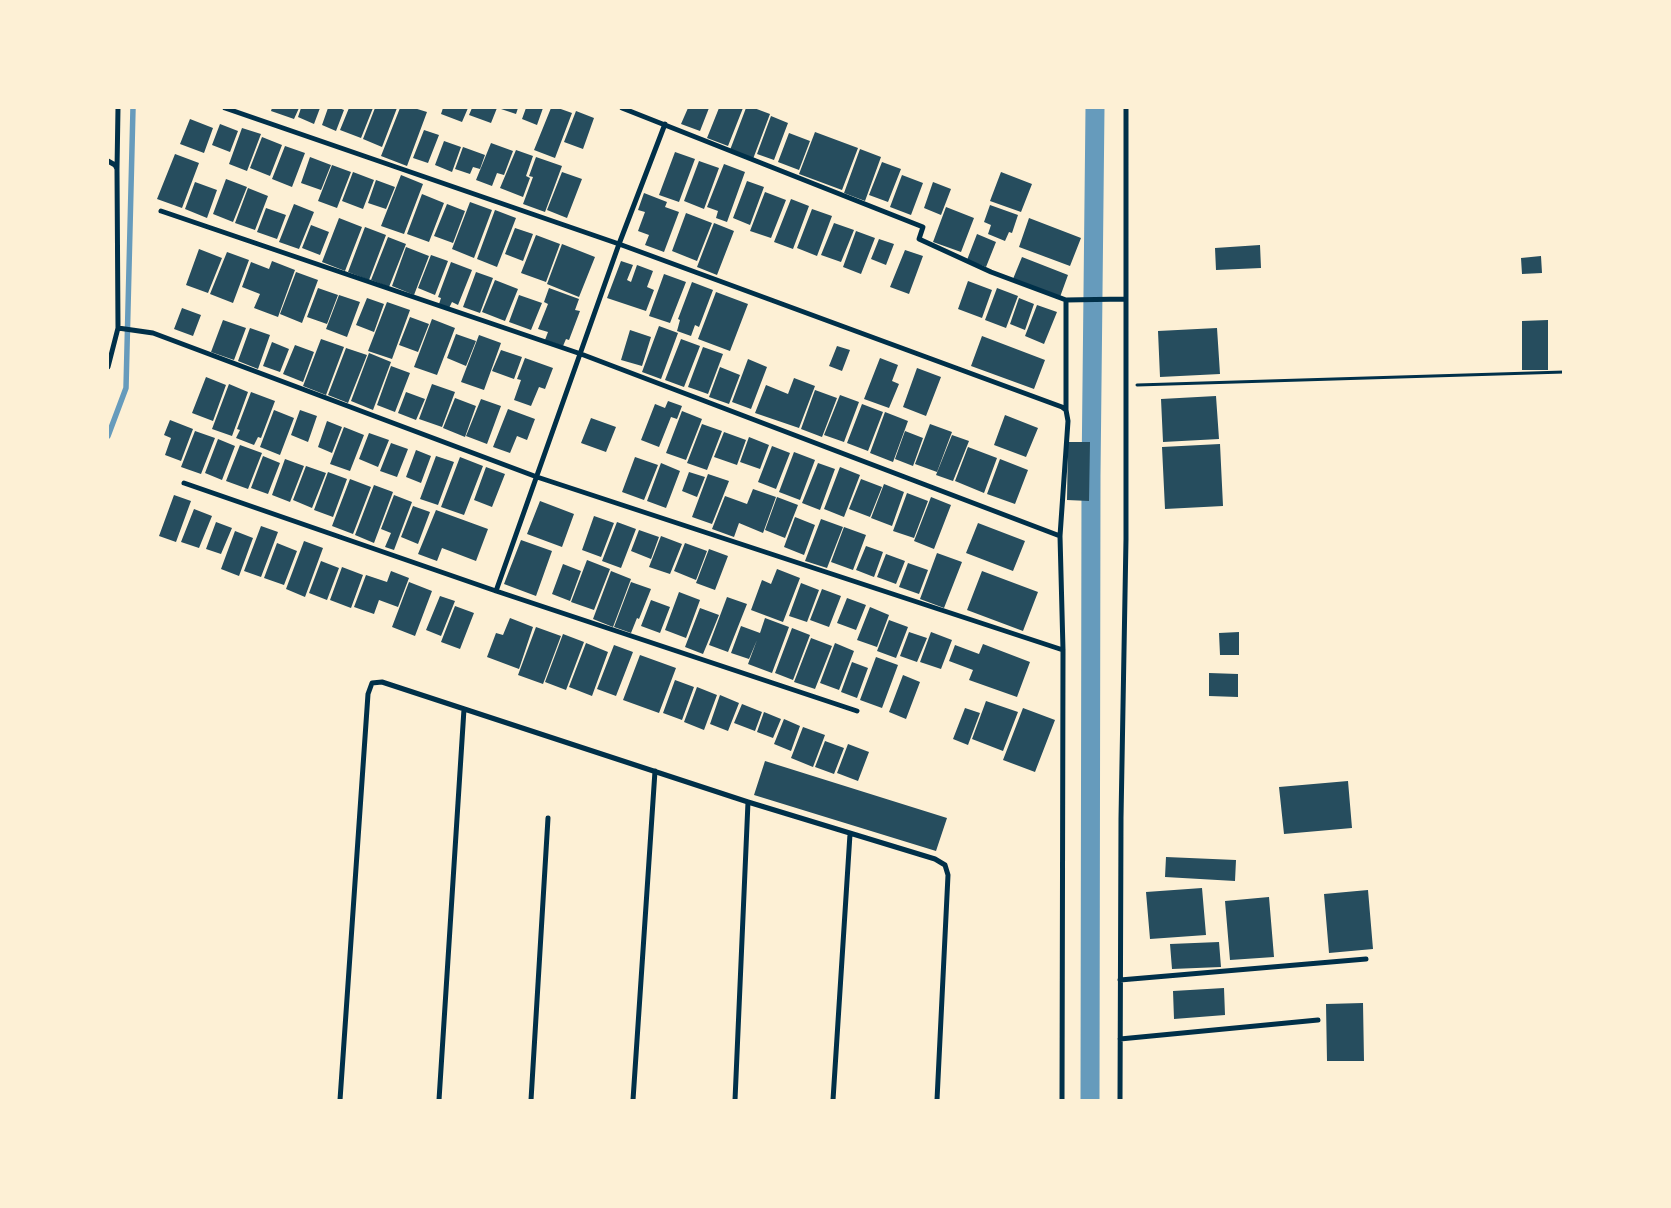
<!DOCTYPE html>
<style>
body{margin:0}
#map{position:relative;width:1671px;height:1208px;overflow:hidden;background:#fdf0d5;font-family:Montserrat,sans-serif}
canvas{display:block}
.frame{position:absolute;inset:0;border:109px solid #fdf0d5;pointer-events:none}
</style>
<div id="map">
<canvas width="1671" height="1208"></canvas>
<div class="frame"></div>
</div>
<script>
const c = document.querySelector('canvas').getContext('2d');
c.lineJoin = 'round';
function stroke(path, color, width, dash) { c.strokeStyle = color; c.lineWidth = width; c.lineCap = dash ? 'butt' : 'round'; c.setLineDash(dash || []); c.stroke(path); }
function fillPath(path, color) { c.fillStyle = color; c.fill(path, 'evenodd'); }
stroke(new Path2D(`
 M108 436 126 388 133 108`), '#669bbc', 5.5);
stroke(new Path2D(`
 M1090 1100 1091 476 1095 108`), '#669bbc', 19);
fillPath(new Path2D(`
 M272 108H299L294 119 271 111Z
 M301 108H320L314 124 298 117Z
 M328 108H339L344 110 336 131 322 125Z
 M349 108H373L361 138 340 130Z
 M375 108H397L382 147 363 139Z
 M400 108H414L427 112 407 166 381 156Z
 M443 108H468L462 122 441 114Z
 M472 108H497L491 123 469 115Z
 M498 108H518L516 114Z
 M526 108H543L537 125 522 119Z
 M551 108H558L572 113 555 158 534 150Z
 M688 108H709L700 131 681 124Z
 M719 108H743L728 146 707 138Z
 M746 108H754L770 114 753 159 730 150Z
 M576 111 594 118 583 149 564 142Z
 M771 116 788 123 774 160 757 154Z
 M190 119 213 128 204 153 180 144Z
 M220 124 238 131 230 152 212 145Z
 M242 128 261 134 247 171 229 164Z
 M424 130 439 135 428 163 413 158Z
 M815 132 858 148 842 190 799 174Z
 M789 133 810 141 799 170 778 162Z
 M262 137 282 145 270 176 250 168Z
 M444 141 461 147 452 172 435 165Z
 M491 143 513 151 504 175 497 173 492 186 476 180Z
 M285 146 305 153 292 187 272 179Z
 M463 147 485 155 480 169 473 167 470 174 455 169Z
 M860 149 881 157 865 201 844 193Z
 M516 150 533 156 526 176 530 178 523 197 500 188Z
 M675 152 695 159 679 202 659 195Z
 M175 154 199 163 182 208 157 199Z
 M310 157 331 165 321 190 301 183Z
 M536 157 562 166 545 212 523 204 533 177 529 176Z
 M699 161 719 168 704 209 684 201Z
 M882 162 901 169 888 202 869 195Z
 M724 164 745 172 727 222 716 218 718 211 707 207Z
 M332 165 351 172 337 208 318 201Z
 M353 172 374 180 363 209 342 201Z
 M562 172 582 179 567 218 547 210Z
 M1001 172 1032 184 1021 212 990 201Z
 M401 175 423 184 404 234 381 226Z
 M902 175 923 183 911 215 890 207Z
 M226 179 247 187 233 222 213 214Z
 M376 180 395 187 386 209 368 203Z
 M747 181 764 187 750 225 733 218Z
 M195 182 217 190 207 218 185 209Z
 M933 182 951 189 941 215 924 208Z
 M248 188 268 196 255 230 235 223Z
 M765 192 786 200 771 238 750 231Z
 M644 193 667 202 665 207 679 212 664 252 645 245 649 235 638 231 645 212 638 210Z
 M422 194 444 203 429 242 407 234Z
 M791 199 809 206 793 249 774 242Z
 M470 202 492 210 474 258 452 249Z
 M294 204 314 212 299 249 279 242Z
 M447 204 465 211 453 243 434 236Z
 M990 205 1018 215 1012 233 1009 232 1005 241 988 234 991 225 984 222Z
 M946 207 974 218 961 252 933 242Z
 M266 208 286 215 277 239 257 232Z
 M812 209 832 216 817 256 797 248Z
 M495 210 516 218 497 267 477 259Z
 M686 213 712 223 697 261 672 251Z
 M339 218 362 227 345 271 322 262Z
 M1029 218 1081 238 1070 266 1019 247Z
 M714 223 734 231 717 275 697 267Z
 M834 223 854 230 841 262 821 255Z
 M311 225 329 232 320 255 302 248Z
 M365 227 386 235 369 280 348 272Z
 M515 228 533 234 523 261 505 254Z
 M856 231 875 238 861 274 843 267Z
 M977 234 996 242 986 267 967 260Z
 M536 235 560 244 546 282 521 273Z
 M388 237 406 244 389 287 371 280Z
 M879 239 894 244 886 265 871 259Z
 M562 244 595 257 579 297 547 284Z
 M1260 245 1261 268 1216 270 1215 248Z
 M406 247 429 256 414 295 392 286Z
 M199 249 222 258 208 293 186 285Z
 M905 250 923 256 909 294 890 287Z
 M227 252 249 260 233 303 210 294Z
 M431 255 448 261 435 295 418 288Z
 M1541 256 1542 273 1522 274 1521 258Z
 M1022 257 1068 275 1060 297 1013 279Z
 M272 261 295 270 278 317 254 308 260 294 242 287 251 262 269 269Z
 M621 261 633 265 627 280 631 282 637 265 653 271 647 287 654 290 646 311 607 298Z
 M451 262 472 270 458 305 452 302 449 308 439 304 441 298 438 297Z
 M296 272 318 280 302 323 280 314Z
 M476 272 493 278 480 313 463 307Z
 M664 274 686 282 670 323 649 316Z
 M495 280 518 289 505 321 482 312Z
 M968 281 992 290 982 318 958 309Z
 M692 282 713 290 699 327 695 325 691 336 677 331 680 320 678 319Z
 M318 288 338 295 327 324 307 317Z
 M549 288 579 299 575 310 580 311 569 340 566 339 563 346 545 340 548 332 538 329 548 304 544 302Z
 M997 288 1018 296 1006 328 985 320Z
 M716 292 748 304 730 351 698 339Z
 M339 295 360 302 347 337 326 329Z
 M519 295 542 303 531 330 509 322Z
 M367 298 384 304 374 332 356 325Z
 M1019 298 1034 304 1025 330 1010 324Z
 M387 302 410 310 392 359 368 351Z
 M1037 305 1057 312 1044 344 1025 336Z
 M182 308 201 315 193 336 174 329Z
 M410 317 429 324 418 352 399 345Z
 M432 319 455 328 437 375 414 367Z
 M223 320 246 328 234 360 211 352Z
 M1548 320V370H1522V321Z
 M659 326 678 333 661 379 642 372Z
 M250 328 270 335 258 369 238 361Z
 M1217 328 1220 374 1160 377 1158 331Z
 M630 330 651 337 642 366 621 360Z
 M456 334 476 341 466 366 447 358Z
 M479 335 501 343 484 390 461 382Z
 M982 336 1045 360 1034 389 971 366Z
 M321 339 344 347 326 395 303 386Z
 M681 339 700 346 684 387 665 380Z
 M272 342 289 349 280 372 263 366Z
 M295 345 314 352 303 382 283 374Z
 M837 346 850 350 842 371 829 366Z
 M703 347 723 354 708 394 688 387Z
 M346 348 367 355 348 403 328 395Z
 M501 350 522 357 514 379 492 371Z
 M369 353 391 362 373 410 351 401Z
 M525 358 553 368 545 389 539 387 531 406 514 400 521 380 517 379Z
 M880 358 898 365 892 381 899 384 889 408 864 399Z
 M748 359 767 367 751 409 732 402Z
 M391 366 410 373 395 412 377 405Z
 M720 367 740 375 729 404 709 397Z
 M917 368 941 377 926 416 903 407Z
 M206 377 226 385 213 421 192 413Z
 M794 378 815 386 799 428 755 413 766 385 788 394Z
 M229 384 248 392 232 436 212 429Z
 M432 384 455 392 442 427 419 419Z
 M815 390 837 398 822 437 801 429Z
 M251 392 275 401 261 438 258 437 254 445 236 438 240 430 237 429Z
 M406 392 425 399 416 420 398 413Z
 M840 395 859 402 844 442 824 435Z
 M1216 396 1219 439 1163 442 1161 399Z
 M455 398 476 406 465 437 443 428Z
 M481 399 501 406 487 444 466 436Z
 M668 401 682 406 677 419 671 417 659 447 641 440 655 404 665 408Z
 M862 404 883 412 868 451 847 443Z
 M508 409 535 419 527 440 517 436 510 453 493 447Z
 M274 410 294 418 280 455 260 447Z
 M300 410 317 416 308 442 291 435Z
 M682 411 702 419 686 460 666 453Z
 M885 412 908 421 893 462 870 453Z
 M1005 415 1038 428 1026 457 994 445Z
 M591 418 616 427 606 452 581 443Z
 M170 420 193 429 181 461 165 455 171 438 164 435Z
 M327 421 342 427 332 453 318 447Z
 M702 424 722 431 707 470 687 463Z
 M930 424 952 432 937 472 915 464Z
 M344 427 364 435 350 471 330 464Z
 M195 431 215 438 201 474 181 467Z
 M905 431 923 438 913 466 895 459Z
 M724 432 746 440 737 465 714 457Z
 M369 433 389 440 378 467 359 459Z
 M952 435 969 441 953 481 936 475Z
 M749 437 769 445 760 469 740 462Z
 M218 439 235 446 222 480 205 473Z
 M1068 442H1090L1089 501 1067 500Z
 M391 443 408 449 397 477 380 471Z
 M1220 444 1223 506 1165 509 1162 447Z
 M240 445 262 453 248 489 226 481Z
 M772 446 790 453 776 489 758 482Z
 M968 447 997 458 984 493 955 481Z
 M416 450 431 456 421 483 406 477Z
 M794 452 815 460 800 500 779 492Z
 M263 456 280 463 268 494 251 488Z
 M436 456 454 462 438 505 420 499Z
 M460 457 483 466 464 515 441 507Z
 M635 457 658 465 644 500 622 492Z
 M285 459 304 466 290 502 272 495Z
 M1000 459 1028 470 1015 504 987 494Z
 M661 463 680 471 666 508 647 501Z
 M818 463 835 469 820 510 802 503Z
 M306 466 326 473 312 508 293 500Z
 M486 467 505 474 492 507 474 500Z
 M840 467 860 475 844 517 824 509Z
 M328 472 347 479 333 517 314 510Z
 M689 472 705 477 697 497 682 491Z
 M708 474 729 481 712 524 692 517Z
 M350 479 371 487 353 534 332 526Z
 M861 479 882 487 870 517 849 509Z
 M884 484 904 492 892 526 871 518Z
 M374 485 393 492 374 543 355 535Z
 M753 489 776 497 763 533 739 523 734 537 712 529 725 496 747 504Z
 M907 493 928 501 914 538 893 531Z
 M174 495 191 501 176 542 159 536Z
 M394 495 412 502 394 550 385 547 391 533 381 529Z
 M777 497 798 505 785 538 765 530Z
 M931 497 951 505 934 549 914 541Z
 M540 501 574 514 562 547 527 534Z
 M413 506 430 512 418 544 401 537Z
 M194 509 212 516 199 548 181 542Z
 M436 510 488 529 476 561 442 548 437 561 418 554Z
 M594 516 614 523 601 557 582 550Z
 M795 517 815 525 804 555 784 547Z
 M821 519 843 527 827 568 805 561Z
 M216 522 232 528 221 554 206 549Z
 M617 522 636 529 621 568 602 561Z
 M978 523 1025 541 1013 571 966 553Z
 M261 526 278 532 261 577 244 571Z
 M844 527 866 535 853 570 831 562Z
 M639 530 659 537 651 559 631 551Z
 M235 531 253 538 239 576 221 569Z
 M661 536 682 544 670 574 649 567Z
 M521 540 552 551 536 596 504 584Z
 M304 541 323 548 305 597 286 589Z
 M277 543 297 551 284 585 264 578Z
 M685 543 707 551 696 580 674 571Z
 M866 546 883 552 874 577 856 570Z
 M709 549 728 556 715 590 696 583Z
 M937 553 962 562 944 608 920 599Z
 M886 554 905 561 896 584 877 577Z
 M587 560 610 569 594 610 571 602Z
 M321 561 339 568 327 600 309 593Z
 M908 563 928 570 919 594 899 587Z
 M563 564 581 571 570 601 552 594Z
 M342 567 363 575 351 608 330 600Z
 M777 569 800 578 783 622 751 610 762 580 771 584Z
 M391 571 409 578 398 607 379 600 374 614 354 607 366 575 387 582Z
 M611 571 631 579 613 627 593 619Z
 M982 571 1038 592 1023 631 967 610Z
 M409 582 432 591 415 636 392 627Z
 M631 582 651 589 639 619 637 618 631 633 614 627Z
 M801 583 819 590 807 622 789 616Z
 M822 589 841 596 829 627 810 620Z
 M679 592 700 600 686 638 665 630Z
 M440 596 455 601 441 636 426 630Z
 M727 597 747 604 728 652 709 645Z
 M847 598 866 605 856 630 837 623Z
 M651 600 670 607 660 633 641 626Z
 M455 606 474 613 460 649 441 642Z
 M870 607 889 615 877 647 857 640Z
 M700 608 719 615 703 654 685 647Z
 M510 618 533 627 519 669 487 657 496 633 503 635Z
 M765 618 789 627 772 673 748 664 757 640 749 659 731 653 741 626 760 633Z
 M889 620 908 627 896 658 877 651Z
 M536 627 561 636 543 684 518 675Z
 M792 628 810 635 793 680 775 673Z
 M909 632 927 638 917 662 900 656Z
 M931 632 952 640 941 669 920 662Z
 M1239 632V655H1220L1219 633Z
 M563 634 584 642 566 690 545 682Z
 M811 638 832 646 815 689 794 682Z
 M586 643 608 652 592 696 569 687Z
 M835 643 854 651 839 690 820 683Z
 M983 644 1030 662 1017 697 969 680 973 670 949 661 955 645 979 654Z
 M614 645 633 652 616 696 597 689Z
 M640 655 676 668 659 713 623 700Z
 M876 657 898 665 882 708 860 700Z
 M852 662 868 668 857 698 841 692Z
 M1209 673 1238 674V697L1209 696Z
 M903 675 920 682 906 719 889 712Z
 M675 680 694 687 682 720 663 713Z
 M697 687 717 695 704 730 684 722Z
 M720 695 739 703 728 731 710 724Z
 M986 701 1018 712 1003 751 972 739Z
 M742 704 762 712 755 731 734 723Z
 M965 708 980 713 968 745 953 739Z
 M1023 708 1055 720 1035 772 1003 760Z
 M764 712 781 719 773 738 757 732Z
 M784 719 800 726 791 751 774 744Z
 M803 727 825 735 813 767 791 758Z
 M825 741 844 748 834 774 815 767Z
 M848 744 869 752 858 781 837 773Z
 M765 761 947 818 936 851 754 795Z
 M1348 781 1352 828 1284 834 1279 787Z
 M1166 857 1236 860 1235 881 1165 877Z
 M1202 888 1206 935 1150 939 1146 892Z
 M1368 890 1373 949 1329 953 1324 894Z
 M1269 897 1274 957 1230 960 1225 901Z
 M1219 942 1221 967 1172 969 1170 944Z
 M1224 988 1225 1015 1174 1019 1173 991Z
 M1363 1003 1364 1061H1327L1326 1004Z`), '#264d5e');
stroke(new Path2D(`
 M1137 385 1564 372`), '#003049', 3);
stroke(new Path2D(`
 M225 108 619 244 1062 407 1066 410 1068 421 1060 536 1063 650 1062 1100
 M622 108 923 227 919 239 991 272 1066 300V410
 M108 161 115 165 117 169 118 328 108 367
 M117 169 118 108
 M161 211 581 354 1060 536
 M1066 300 1125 299
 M118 328 153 333 537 477 1063 650
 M184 483 496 591 857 711
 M496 591 619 244 665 124
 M1120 980 1366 959
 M1120 1039 1318 1020
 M340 1100 368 694 372 683 382 682 748 802 935 859 945 865 948 875 937 1100
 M439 1100 464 709
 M531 1100 548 818
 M633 1100 655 771
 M735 1100 748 802
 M833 1100 850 834
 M1120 1100 1121 818 1126 539V108`), '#003049', 5);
</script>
